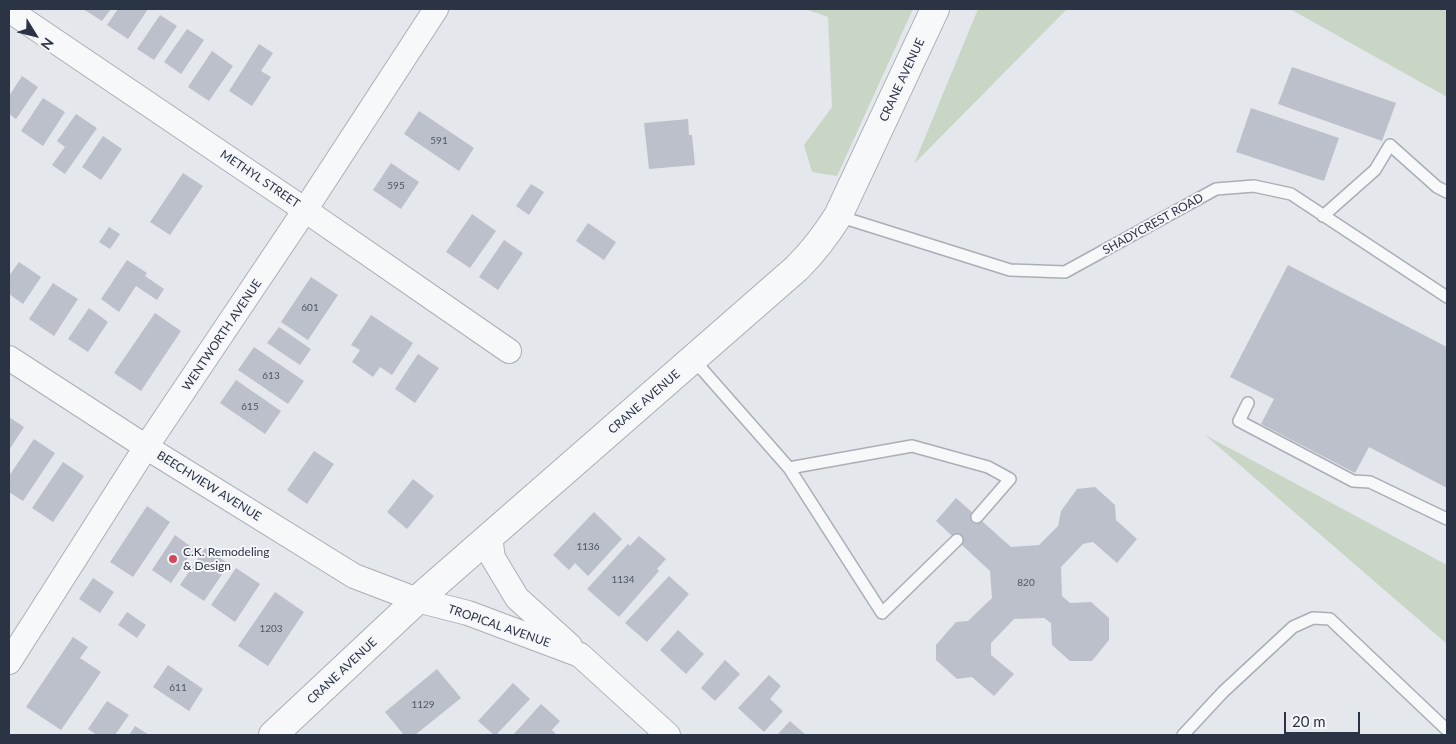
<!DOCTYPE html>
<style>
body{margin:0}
#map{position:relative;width:1456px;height:744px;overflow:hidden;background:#e4e7ec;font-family:Lato,sans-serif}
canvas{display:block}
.frame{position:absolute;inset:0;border:10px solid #2b3445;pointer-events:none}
.north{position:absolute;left:10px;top:10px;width:50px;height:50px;-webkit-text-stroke:4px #f4f6f9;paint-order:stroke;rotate:126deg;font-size:14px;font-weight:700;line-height:20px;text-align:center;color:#2b3445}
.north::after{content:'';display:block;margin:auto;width:18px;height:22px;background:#2b3445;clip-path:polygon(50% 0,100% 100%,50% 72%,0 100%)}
.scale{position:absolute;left:1284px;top:712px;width:76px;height:22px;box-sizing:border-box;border:2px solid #2b3445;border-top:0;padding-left:6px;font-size:15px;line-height:18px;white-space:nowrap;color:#2b3445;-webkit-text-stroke:4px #f4f6f9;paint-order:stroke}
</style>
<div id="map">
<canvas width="1456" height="744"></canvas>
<div class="frame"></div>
<div class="north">N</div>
<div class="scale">20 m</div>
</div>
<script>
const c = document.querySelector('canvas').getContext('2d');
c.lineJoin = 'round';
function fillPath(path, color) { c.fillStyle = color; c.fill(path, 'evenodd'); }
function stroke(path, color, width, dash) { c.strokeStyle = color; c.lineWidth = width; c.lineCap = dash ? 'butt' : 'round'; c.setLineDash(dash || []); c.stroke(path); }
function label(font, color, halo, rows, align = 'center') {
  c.font = font + ' Lato,sans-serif'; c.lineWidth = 4; c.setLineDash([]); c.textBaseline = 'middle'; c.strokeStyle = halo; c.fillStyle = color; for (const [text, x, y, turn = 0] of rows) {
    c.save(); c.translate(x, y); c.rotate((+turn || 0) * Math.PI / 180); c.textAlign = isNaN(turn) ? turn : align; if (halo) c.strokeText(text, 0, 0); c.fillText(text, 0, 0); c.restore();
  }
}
fillPath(new Path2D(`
 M805 9H913L837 176 812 172 804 145 832 107 828 17Z
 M978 9H1067L914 164Z
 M1290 9H1447V97Z
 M1205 435 1447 565V644Z`), '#c9d6c5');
fillPath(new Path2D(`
 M83 9H111L102 21Z
 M118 9H148L128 39 107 25Z
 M160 15 177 26 154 60 137 49Z
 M187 29 204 40 181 74 164 62Z
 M259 44 273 53 261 71 271 77 252 106 229 91Z
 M212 51 233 66 209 101 188 87Z
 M1292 67 1396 103 1382 141 1278 104Z
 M22 76 38 87 16 119 9 114V96Z
 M43 98 65 112 43 146 21 131Z
 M1251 108 1339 138 1324 181 1236 152Z
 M419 111 474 148 459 171 404 134Z
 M76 114 97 128 65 174 52 165 65 147 57 141Z
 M688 119 689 135H692L695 165 649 169 644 123Z
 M103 136 122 149 101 180 82 167Z
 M391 163 419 182 401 209 373 190Z
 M183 173 203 186 170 235 150 222Z
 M531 184 544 192 529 215 516 206Z
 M472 214 496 231 470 268 446 252Z
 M588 223 616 242 604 260 576 241Z
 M109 227 120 234 110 249 99 242Z
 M504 240 523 253 498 290 479 277Z
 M127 260 147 273 145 276 164 289 157 300 136 286 119 312 101 299Z
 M19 262 41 277 23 304 9 294V276Z
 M1288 265 1447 347V488L1369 447 1355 473 1261 424 1274 399 1230 377Z
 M311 277 338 295 308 340 281 322Z
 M53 283 78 299 54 336 29 319Z
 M89 308 108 322 88 352 68 339Z
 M155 313 181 331 141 391 114 373Z
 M371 315 413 343 392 375 380 367 373 377 352 362 360 350 351 345Z
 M279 327 311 349 300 365 267 343Z
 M254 347 304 381 288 404 238 370Z
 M418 354 439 368 415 403 395 389Z
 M236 380 281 411 265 434 220 403Z
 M9 417 24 427 9 450Z
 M34 439 55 453 23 501 9 492V476Z
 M314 451 334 464 307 504 287 490Z
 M63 462 84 476 53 522 32 508Z
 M413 479 434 496 407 529 387 512Z
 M1095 487 1115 505 1116 520 1137 539 1117 563 1093 542 1083 544 1061 567 1062 596 1070 603 1091 602 1109 618V640L1092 661H1070L1052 645 1051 623 1044 618 1014 619 991 643V655L1014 674 994 696 972 677 957 679 936 660V645L956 622 968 621 992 598 990 571 936 521 956 498 1011 547 1039 545 1058 526 1061 511 1077 489Z
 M147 506 170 522 133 577 110 562Z
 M594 512 622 539 588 576 575 563 569 570 553 555Z
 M175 535 194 549 171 583 152 570Z
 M639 536 666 559 657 569 659 571 619 617 587 589 628 544 630 546Z
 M205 548 229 564 204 601 180 585Z
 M236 568 260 584 235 622 211 605Z
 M669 576 689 594 647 642 625 623Z
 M93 578 114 592 100 613 79 599Z
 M275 592 304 612 268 666 238 646Z
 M127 612 146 625 137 638 118 625Z
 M678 630 704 654 686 674 660 650Z
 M73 637 88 647 80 658 101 672 61 730 26 707Z
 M725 660 740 674 715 701 701 688Z
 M168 665 203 689 189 711 153 687Z
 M437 669 461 698 415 735H404L385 712Z
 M769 675 781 686 770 699 783 711 764 732 738 708Z
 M513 683 530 699 496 735H494L478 721Z
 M107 701 129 715 115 735H97L88 729Z
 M541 704 560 721 552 730 557 735H513Z
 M790 721 806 735H777Z
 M135 726 149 735H129Z`), '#bbc0ca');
const service = new Path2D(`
 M838 216 1010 270 1065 272 1216 189 1254 186 1291 194 1447 297
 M1323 216 1375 170 1390 145 1437 187 1447 192
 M693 359 789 468 882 613 957 540
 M1248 403 1239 421 1353 481 1370 482 1447 519
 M789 468 912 446 988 467 1010 479 977 517
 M1183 735 1223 692 1293 627 1313 618 1330 619 1447 730`);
const minor = new Path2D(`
 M9 10 305 210 509 351
 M9 358 146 447 354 576 417 600 468 613 580 655 668 735
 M490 537 493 558 517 598 570 646
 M9 662 146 447 305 210 436 9`);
const tertiary = new Path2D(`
 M273 735 417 600 797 268C813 252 826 235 838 216L935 9`);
stroke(service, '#a9aeb7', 14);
stroke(minor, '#a9aeb7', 26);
stroke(tertiary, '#a9aeb7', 30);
stroke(service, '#f7f8fa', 11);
stroke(minor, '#f7f8fa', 24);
stroke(tertiary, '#f7f8fa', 28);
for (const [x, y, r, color] of [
 [173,559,5,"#d1495b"]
]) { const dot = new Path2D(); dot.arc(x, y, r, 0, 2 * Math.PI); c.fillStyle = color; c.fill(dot); stroke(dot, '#f4f6f9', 2); }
label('10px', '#4f5766', null, [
 ["591",439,141],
 ["595",396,186],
 ["601",310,308],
 ["613",271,376],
 ["615",250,407],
 ["1136",588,547],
 ["1134",623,580],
 ["820",1026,583],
 ["1203",271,629],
 ["611",178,688],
 ["1129",423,705]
]);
label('12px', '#2b3445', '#f4f6f9', [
 ["CRANE AVENUE",902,80,-65],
 ["METHYL STREET",260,179,34],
 ["SHADYCREST ROAD",1153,224,-29],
 ["WENTWORTH AVENUE",222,335,-56],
 ["CRANE AVENUE",644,402,-41],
 ["BEECHVIEW AVENUE",209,486,32],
 ["TROPICAL AVENUE",499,626,19],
 ["CRANE AVENUE",342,671,-43]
]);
label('12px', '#2b3445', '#f4f6f9', [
 ["C.K. Remodeling",183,552],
 ["& Design",183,566]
], 'left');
</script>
